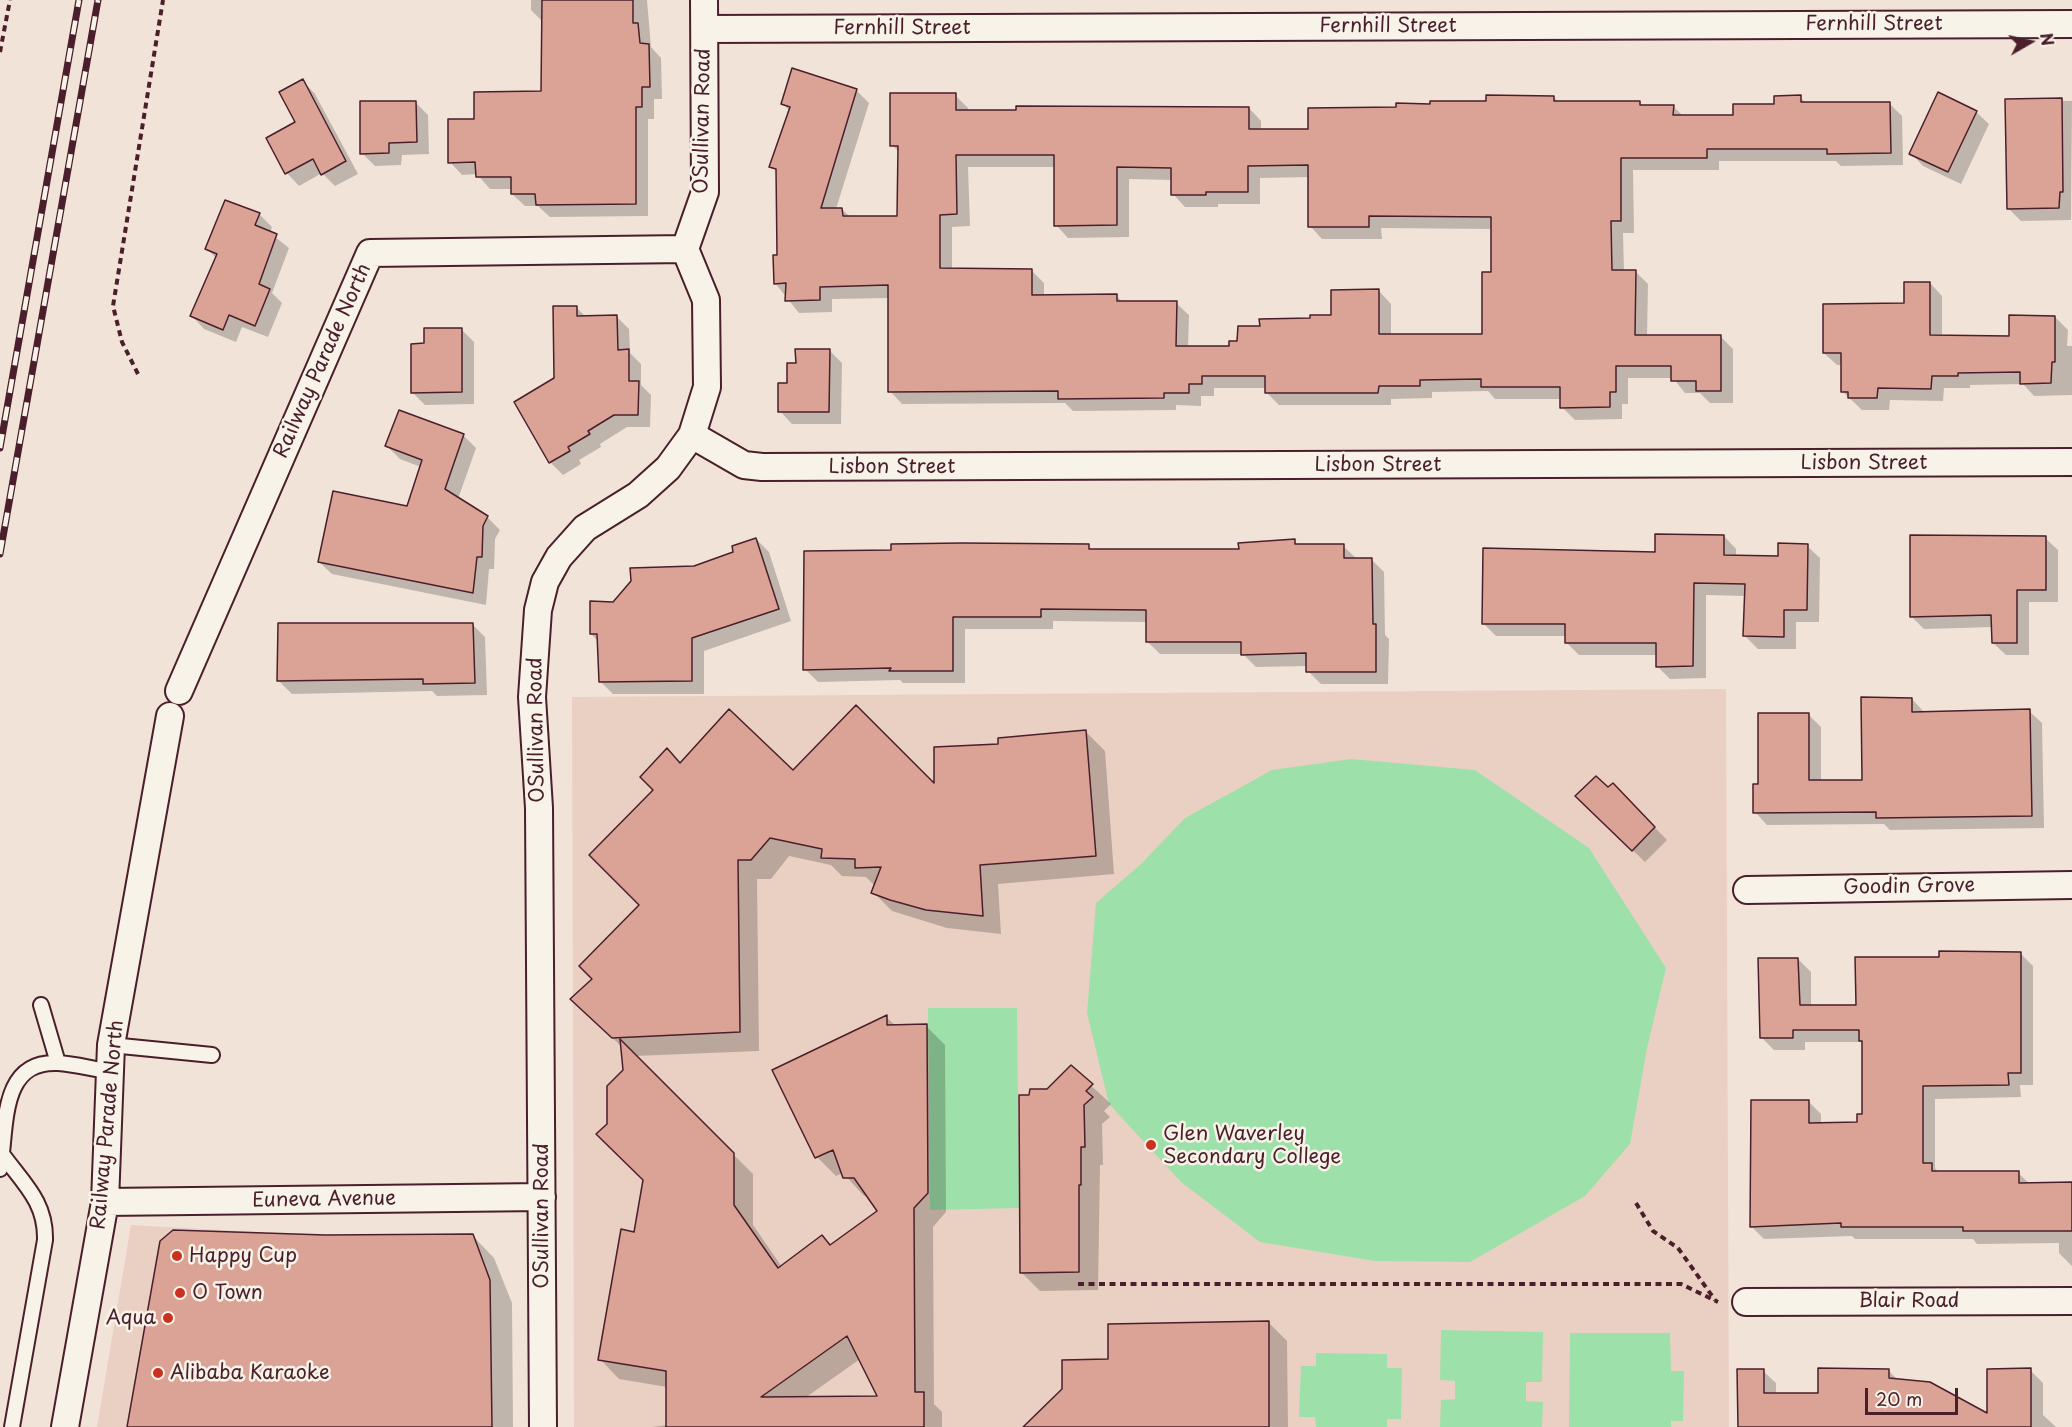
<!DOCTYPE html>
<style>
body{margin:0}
#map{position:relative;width:2072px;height:1427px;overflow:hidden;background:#f1e3d7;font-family:"Playpen Sans",sans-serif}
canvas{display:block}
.north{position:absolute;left:2000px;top:12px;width:60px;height:60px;-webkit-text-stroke:4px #f7f3e8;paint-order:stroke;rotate:81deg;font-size:16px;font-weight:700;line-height:24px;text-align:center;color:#4a1f2b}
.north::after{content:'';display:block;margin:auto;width:21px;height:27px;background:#4a1f2b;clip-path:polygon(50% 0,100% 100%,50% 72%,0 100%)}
.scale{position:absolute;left:1865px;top:1388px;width:93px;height:27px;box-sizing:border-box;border:3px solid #4a1f2b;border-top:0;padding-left:8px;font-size:18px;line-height:21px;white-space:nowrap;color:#4a1f2b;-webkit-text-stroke:4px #f7f3e8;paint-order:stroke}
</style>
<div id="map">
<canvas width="2072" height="1427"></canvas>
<div class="north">N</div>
<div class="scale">20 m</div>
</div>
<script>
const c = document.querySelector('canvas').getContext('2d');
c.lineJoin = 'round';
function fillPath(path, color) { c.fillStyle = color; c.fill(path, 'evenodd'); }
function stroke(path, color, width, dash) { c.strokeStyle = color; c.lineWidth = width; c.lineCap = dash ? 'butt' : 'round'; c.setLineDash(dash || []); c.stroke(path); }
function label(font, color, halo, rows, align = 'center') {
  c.font = font + ' "Playpen Sans",sans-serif'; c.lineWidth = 5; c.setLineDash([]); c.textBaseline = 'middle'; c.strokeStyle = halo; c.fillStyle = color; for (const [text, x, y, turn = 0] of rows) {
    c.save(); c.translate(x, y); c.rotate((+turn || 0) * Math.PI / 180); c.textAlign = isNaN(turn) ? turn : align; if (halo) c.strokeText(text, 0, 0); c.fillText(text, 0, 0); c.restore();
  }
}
fillPath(new Path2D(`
 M1726 689 1729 1427H574L572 697Z
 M131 1225 312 1235 280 1427H97Z`), '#ead0c3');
fillPath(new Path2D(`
 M1351 759 1475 770 1589 848 1666 968 1647 1048 1630 1144 1585 1196 1470 1262 1375 1261 1260 1242 1181 1182 1109 1104 1087 1013 1096 903 1141 864 1185 818 1272 770Z
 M928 1008H1017L1019 1208 930 1210Z
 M1441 1330 1543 1332 1542 1382H1526V1401L1543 1402 1542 1427H1440L1441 1400 1455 1399V1381L1440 1380Z
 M1570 1333H1670L1671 1371H1684L1683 1421H1671V1427H1569Z
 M1316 1353 1387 1354V1368H1402L1401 1419H1387V1427H1316L1315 1417H1299L1301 1366H1316Z`), '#9ee0aa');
fillPath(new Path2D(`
 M531 0H647L651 47 661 58 662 99H654V119H648V216L550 217 538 206H525L512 194V189H490L477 174 462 175 450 162 475 121 542 93 543 22 531 10Z
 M303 81 315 94 358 174 335 186 322 173 299 186 287 173Z
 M856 90 869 103 836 209H842L850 217H899L900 153 892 145 955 95 968 108V112L1249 108 1261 121V130L1309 131 1397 108 1553 97 1559 102H1639L1643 106H1673L1684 117 1735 116 1800 97 1807 104H1890L1902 116 1903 165 1841 166 1836 161H1719V170H1633L1634 233H1623L1624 271H1635L1648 284 1647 337 1720 336 1733 349V403H1710L1700 393H1685L1673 378H1628V404H1622V419L1575 420 1562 407V399H1495L1488 391 1432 392V398L1391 399V405H1279L1266 392 1267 388H1214V396H1201V406L1176 405V410L1073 411 1065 403 902 404 890 391 889 298 832 299V312L799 313 775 283 778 256V173L771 166 790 111 783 104ZM968 167H1055L1056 225 1068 238 1129 237V179L1173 180V194L1185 207H1218V204H1260V178L1310 177V226L1322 239H1382L1381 228 1492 229V273L1483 335H1391V304L1379 291 1333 316 1261 328 1230 347H1188L1189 315 1176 303H1123L1117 296 1044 297V283L1031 270 952 269V227L970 226Z
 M2007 100 2072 101 2071 220 2021 221 2008 208Z
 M416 103 428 115 429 154 402 155 401 165 375 166 362 153Z
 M1976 112 1989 124 1961 184 1923 166 1911 153Z
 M259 214 272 227 270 233 289 248 272 293 282 303 268 337 242 327 236 342 204 329 192 316 217 259 207 249Z
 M1930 283 1942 296V337L2010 338 2055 317 2068 330 2067 346H2072V395L2034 396 2023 384 1970 385V388H1944L1943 401 1890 400 1889 410H1862L1842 391V365H1837L1824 353 1905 305Z
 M576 307 586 317 616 316 629 329 630 353 641 364V385L651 395 650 427H627L600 444 601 447 579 460 581 464 563 475 550 462 516 402 555 379Z
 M461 329 474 342V404L425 405 412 392 426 345Z
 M829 350 842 363 841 424H792L780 411 797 365Z
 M463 435 476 448 458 499 488 518 500 530 495 539 494 569H489L486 605 332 574 319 562 408 508 421 467 400 459 387 446Z
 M1724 536 1736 549V557L1779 558 1807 546 1820 558 1819 622H1796V649H1758L1745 636 1746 596 1706 595V678L1670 679 1657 666V655H1579L1566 642V636H1496L1484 624 1657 554Z
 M2045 538 2058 550V602H2029V655H2006L1993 643V627L1924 629 1911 616Z
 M756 539 769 552 791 621 704 651V694H613L601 682 598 641 591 634 614 603 735 552Z
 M1294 541 1299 546H1343L1356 558 1371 559 1384 572 1385 635 1389 639 1388 684H1321L1308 671V666L1256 667 1243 654H1160L1147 641V622L1053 621V629H965V683H903L900 680 818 682 805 669 1088 546 1093 551H1240Z
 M472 624 485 637 487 695 437 696 432 691 292 694 279 681Z
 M1912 699 1924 712 2029 711 2042 723 2044 828 1890 830 1884 824 1767 825 1755 812 1759 785 1808 714 1821 727V782L1864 781Z
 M1086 732 1105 751 1114 874 998 884 1001 934 947 928 892 911 873 892 875 886 866 877 842 876 831 865 789 856 771 879H757L759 1051 634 1056 753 1174V1225L782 1267 822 1237 831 1246 879 1212 868 1196H864L843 1173 836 1176 817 1157 774 1070 886 1017 896 1026H926L945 1045 946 1212 933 1227 934 1404 942 1412V1427H652L667 1425V1387L619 1379 600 1359 635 1234 644 1180 622 1047 591 1018 594 979 641 905 681 764 936 786 1000 745ZM860 1359 879 1397 805 1398Z
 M1613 785 1667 840 1645 862 1590 809Z
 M2020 953 2033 966V1085H2020L2021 1097 1935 1099V1168L1939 1173H2018L2030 1184H2072V1266L2059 1253V1243L1977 1244 1973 1239H1855L1852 1236 1764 1239 1751 1226 1808 1101 1821 1114V1124H1859L1864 1115 1863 1042H1805V1050H1774L1761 1037 1798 959 1811 972V1007H1858L1941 958Z
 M1071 1067 1111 1104 1104 1111 1110 1117 1102 1124 1103 1165H1100L1098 1290 1040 1291 1021 1272 1031 1096 1048 1091Z
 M472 1235 494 1258 512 1303 513 1427H129L325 1236Z
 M1268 1322 1287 1341 1288 1427H1025L1109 1361Z
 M1888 1370 1898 1380 1989 1421 2030 1370 2043 1383V1415L2056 1427H1739L1763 1371 1776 1383V1395H1819Z`), '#0003');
const building = new Path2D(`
 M542 0H633V23H638L640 43 649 44 650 87H642V107H636V204L536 205 535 194H511V177H476L475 162 448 163V119H474V92L541 91Z
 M792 68 857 89 821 208H842L843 216H897L898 146H890V93H956V110H1016V106L1249 107V129H1308V108L1396 107V103L1430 104V101H1486V95L1554 96V101H1640V105H1674L1673 115H1733V104H1774V96L1801 95V102H1890L1891 153 1827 154V149H1707V158H1621V221H1611L1612 270H1636L1635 335H1721V391H1696V381H1671V366H1616V392H1610V407L1560 408V387H1481V379L1420 380V386H1379L1378 393H1265V376H1202V384H1189V393H1164V398L1058 399V391L888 392V285L820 287V300L785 301 786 283 774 284 773 255H777L776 169 769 167 790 107 781 104ZM956 155H1054V226L1117 225V167L1171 168V195H1206V192H1248V166L1308 165V227H1369V216L1491 217V272H1482V334H1379V289L1331 290V315H1310V318L1259 319 1260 326H1238L1237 341H1229V346H1176L1177 301H1117V294L1032 295V269L940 268V215L957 214Z
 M303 79 346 161 321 175 313 159 285 174 266 138 295 122 279 92Z
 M1938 92 1977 111 1948 172 1909 154Z
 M2062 98 2063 192H2060L2059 208 2007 209 2005 99Z
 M360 101H416L417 142 389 143V153L360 154Z
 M225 200 260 213 255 225 277 234 259 284 270 289 255 326 229 315 223 330 190 316 217 254 205 249Z
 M1904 282H1930V335L2009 336V315L2055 316V362H2052L2051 383 2020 384V372L1958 373V376H1932L1931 389 1878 388 1877 398H1848V392H1841V353H1823V304L1904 303Z
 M553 306H577V316L617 315 618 350 629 349V381H639L638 415H614L588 431 590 434 568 447 570 451 549 463 514 402 554 378Z
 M424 328H462V392L411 393V344L424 343Z
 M795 349H830L829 412H778V383H787V363H796Z
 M399 410 464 434 445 489 488 516 483 526 482 557H477L473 593 318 562 333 491 407 506 422 460 385 446Z
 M1655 534 1724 535V555L1778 556V543L1808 544 1807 610H1784V637L1743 636 1745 584 1694 583 1693 666 1656 667V643H1565V624H1482L1483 548 1655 552Z
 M1910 535 2046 536V590H2017V643H1992L1991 615 1910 617Z
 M756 538 779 609 692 638V681L599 682 597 634H590V601L613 602 631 581 630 568 694 566 733 552 732 546Z
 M1295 539V544H1344V558H1372L1373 624H1376V672H1306V653L1241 655V642H1146V610L1041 609V617H953V671H889L891 668 803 670 804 551 891 550V544L961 543 1089 544V549H1239L1238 543Z
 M278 623H473L475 683 423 684V679L277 681Z
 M1861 697 1912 698V712L2030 709 2032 816 1876 818V812L1753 813V784H1758V713H1809V780H1862Z
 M856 705 934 783V747L998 744V738L1086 730 1096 856 980 865 983 916 926 910 890 900 871 893 881 867 855 868V859L821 858 822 849 770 838 751 860H738L740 1032 612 1038 570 999 592 979 579 966 639 905 589 855 653 790 640 777 667 748 680 763 729 709 793 770Z
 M1596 776 1608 787 1613 783 1655 827 1632 851 1575 796Z
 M1939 951 2021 952V1073H2008L2009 1085 1923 1086V1163H1932V1171H2019V1183L2072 1182V1231H1963V1227H1841V1223L1750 1227 1751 1100H1809V1123L1857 1122V1114H1862V1041H1859V1030H1793V1038H1760L1758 958H1798L1800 1005H1856L1855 957H1939Z
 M887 1015V1025L927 1024 928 1193 914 1208 915 1392H924V1427H666V1371L598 1360 621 1229 634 1232 643 1180 596 1134 607 1124V1086L623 1070 620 1039 734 1153V1205L778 1268 822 1235 830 1245 877 1211 854 1178H843L833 1150 815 1158 772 1070ZM847 1336 877 1396 761 1397Z
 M1071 1065 1093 1084 1086 1091 1093 1097 1084 1105 1085 1147H1081V1185H1079V1272L1020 1273 1019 1095H1029L1030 1089H1047Z
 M173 1230 325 1235 473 1234 490 1280 492 1427H127L160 1241Z
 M1269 1321V1427H1023L1062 1389V1360L1108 1359V1324Z
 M1818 1368 1889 1369V1378L1930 1382 1987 1413V1369L2031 1368V1427H1738L1737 1369H1764V1393H1818Z`);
fillPath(building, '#dba395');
stroke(building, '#4a1f2b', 1.5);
const lane = new Path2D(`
 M41 1005 58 1063
 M111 1045 212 1055
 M2 1154C24 1184 46 1202 45 1240L12 1427
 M0 1169C7 1125 0 1060 58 1063 75 1064 93 1069 109 1071`);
const street = new Path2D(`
 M705 29 2072 24
 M692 435 744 465 762 467 2072 462
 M179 691 370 253 685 249
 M1747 890 2072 885
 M105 1202 542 1197
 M1746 1302 2072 1301
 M65 1427 105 1202 111 1045 170 716
 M543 1427 539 808 532 697 538 610 545 582 559 557 585 528 638 495 668 468 692 435 707 387 706 300 685 249 705 192 704 0`);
stroke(lane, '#4a1f2b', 18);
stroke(street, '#4a1f2b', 30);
stroke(new Path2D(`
 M0 52 10 0
 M138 374 122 342 113 306 163 0
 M1636 1203 1653 1231 1678 1248 1715 1300
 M1078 1284H1681L1718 1302`), '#4a1f2b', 4, [6, 4.5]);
stroke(lane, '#f7f3e8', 14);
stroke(street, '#f7f3e8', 26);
const rail = new Path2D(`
 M0 448 79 0
 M0 554 98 0`);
stroke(rail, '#4a1f2b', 7);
stroke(rail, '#f7f3e8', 4.5, [14]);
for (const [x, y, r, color] of [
 [1151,1145,6,"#c8321e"],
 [177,1256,6,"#c8321e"],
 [180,1293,6,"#c8321e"],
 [168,1318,6,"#c8321e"],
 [158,1373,6,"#c8321e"]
]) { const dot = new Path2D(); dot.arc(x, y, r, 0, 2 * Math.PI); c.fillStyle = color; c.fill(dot); stroke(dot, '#f7f3e8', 2); }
label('20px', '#4a1f2b', '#f7f3e8', [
 ["Fernhill Street",1874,24],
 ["Fernhill Street",1388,26],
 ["Fernhill Street",902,28],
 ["OSullivan Road",703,121,-89],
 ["Railway Parade North",323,361,-66],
 ["Lisbon Street",1864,463],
 ["Lisbon Street",1378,465],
 ["Lisbon Street",892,467],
 ["OSullivan Road",537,730,-91],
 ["Goodin Grove",1909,887,-1],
 ["Railway Parade North",108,1125,-85],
 ["Euneva Avenue",324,1200,-1],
 ["OSullivan Road",542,1216,-90],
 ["Blair Road",1909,1301]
]);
label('20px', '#4a1f2b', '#f7f3e8', [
 ["Glen Waverley",1163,1134],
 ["Secondary College",1163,1157],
 ["Happy Cup",189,1256],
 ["O Town",192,1293],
 ["Aqua",156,1318,"right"],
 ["Alibaba Karaoke",170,1373]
], 'left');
</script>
